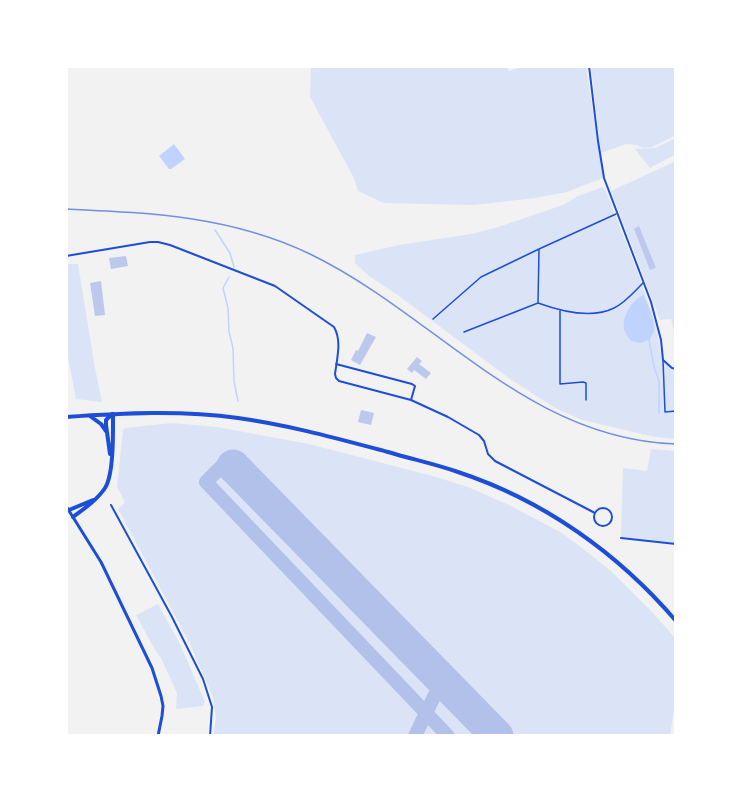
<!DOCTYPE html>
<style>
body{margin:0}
#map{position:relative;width:742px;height:802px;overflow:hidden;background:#f2f2f2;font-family:"Roboto Condensed",sans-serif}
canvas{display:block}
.frame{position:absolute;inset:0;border:68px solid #fff;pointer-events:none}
</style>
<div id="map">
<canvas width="742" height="802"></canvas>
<div class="frame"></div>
</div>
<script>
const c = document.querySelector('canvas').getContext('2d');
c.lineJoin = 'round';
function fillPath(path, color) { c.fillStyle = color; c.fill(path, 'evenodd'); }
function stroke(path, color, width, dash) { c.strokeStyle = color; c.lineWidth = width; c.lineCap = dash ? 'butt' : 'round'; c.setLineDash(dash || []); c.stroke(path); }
fillPath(new Path2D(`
 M311 66H506L509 71 524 66H586L603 178 567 192 535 198 474 205 384 203 358 191 354 178 310 97Z
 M591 66H676V135L652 147 644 148 636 145 626 144 601 153Z
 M676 138V154L650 168 635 149 655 148Z
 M676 161V338L671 319 660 320 611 191Z
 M603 187 606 191 639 276 655 322 662 360 673 370 676 371V439L655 437 582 420 555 408 510 379 399 296 369 276 355 263V255L399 245 471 234 498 227 563 205 578 196Z
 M66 264H78L95 368 102 402 76 399 67 352H66Z
 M172 423 217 427 309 444 433 476 468 487 509 505 562 533 586 551 611 571 653 613 676 639V696L670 736H213L216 718 213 697 190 644 118 509 125 502 117 487 123 430 125 428Z
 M651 449 676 451V543L621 537 623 468 647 471Z
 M158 604 180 644 205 702 203 706 176 709 177 693 161 658 155 650 136 615Z`), '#dbe4f7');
fillPath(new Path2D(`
 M174 144 185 159 171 169H169L159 156Z
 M643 295C648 304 655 320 654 331 653 334 651 337 649 340L640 343 631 341C629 338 627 336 625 332 620 319 631 301 643 295Z`), '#bfd3fe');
stroke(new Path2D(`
 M215 230 230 253 234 267
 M229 277 223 288 228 308 229 332 233 348 234 381 238 401
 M649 340 654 367 659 381V413`), '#bfd3fe', 1.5);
stroke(new Path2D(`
 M233 466 223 465 206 482 448 736
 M415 736 442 680`), '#b2c1ea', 14);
stroke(new Path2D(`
 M233 466 497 736`), '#b2c1ea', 33);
fillPath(new Path2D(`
 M639 226 656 268 650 270 634 229Z
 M126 256 128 266 111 269 109 258Z
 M101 281 105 315 95 316 90 283Z
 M367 333 376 337 360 365 351 360 356 350 358 351Z
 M417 357 422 361 419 364 431 373 426 379 414 370 412 373 407 369Z
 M361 410 374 413 371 425 358 422Z`), '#bdc9ec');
stroke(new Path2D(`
 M538 302 539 250
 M560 311V384L583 382 586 383V400
 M433 319 481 277 539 249 616 214
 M464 332 538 303C560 311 592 319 614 308 625 303 634 292 643 283
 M663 360 665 412 676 411`), '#1d4ed8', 1.5);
stroke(new Path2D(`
 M589 66 598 141 604 178 651 302 661 340 663 360 672 368 676 369
 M66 256 150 242H158L170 245 275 286 334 327C342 341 337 358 335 374L336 378 339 381 411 400 448 417 479 435 484 441 488 454 495 461 595 513
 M336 364 412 384 415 386 411 400
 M111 505 172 617 203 679 212 707 210 736
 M594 517a9 9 0 1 1 18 0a9 9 0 1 1-18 0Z
 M621 538 676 544`), '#1d4ed8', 2);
stroke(new Path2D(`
 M66 506 101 562 152 668 161 696 163 706 162 716 158 736`), '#1d4ed8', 3);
stroke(new Path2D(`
 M90 416 101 424 106 431
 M66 417C123 413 181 410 238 418 289 425 339 439 388 452 411 459 435 464 458 472 543 500 618 553 676 621
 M110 454 106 425V420L112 414
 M69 510 93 500
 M73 517C84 509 97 500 105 488 114 474 113 432 113 414`), '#1d4ed8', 4);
stroke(new Path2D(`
 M66 209C152 213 230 216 310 254 436 315 526 439 676 444`), '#7290e2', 1.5);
</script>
